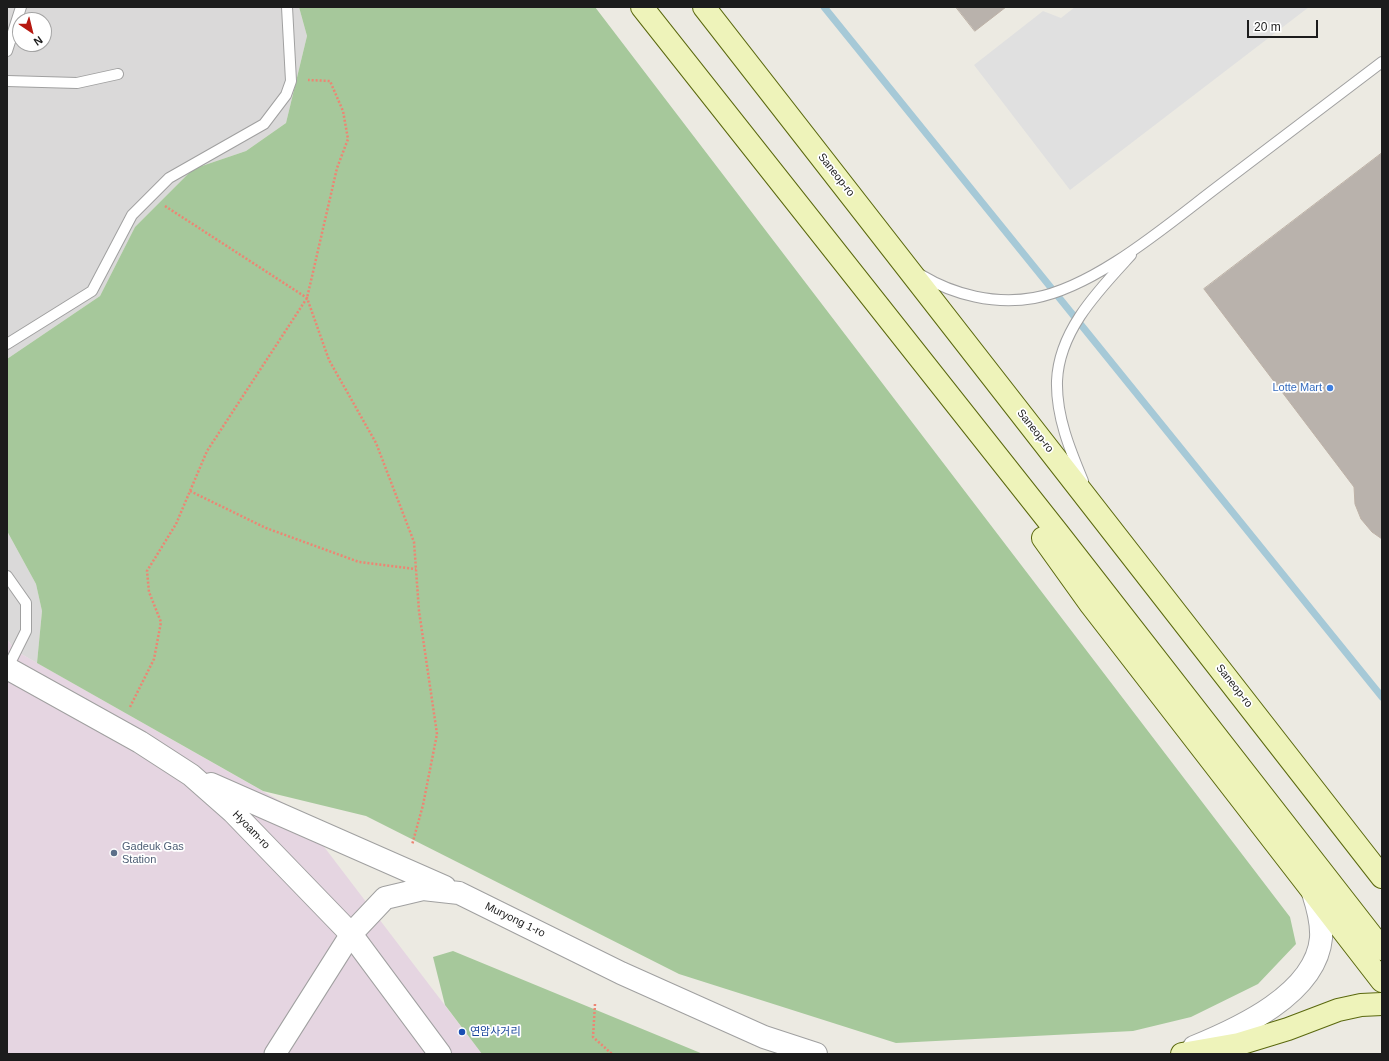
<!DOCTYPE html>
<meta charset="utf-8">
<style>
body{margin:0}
#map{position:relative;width:1389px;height:1061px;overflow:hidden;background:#eceae2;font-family:Arial,sans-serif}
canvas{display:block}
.frame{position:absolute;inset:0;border:8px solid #1c1c1c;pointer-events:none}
.north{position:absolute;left:12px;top:12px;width:40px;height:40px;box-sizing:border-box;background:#fff;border:1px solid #a4a4a4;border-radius:50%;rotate:145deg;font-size:11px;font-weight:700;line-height:16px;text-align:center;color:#1c1c1c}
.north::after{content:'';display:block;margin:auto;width:14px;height:18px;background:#b61911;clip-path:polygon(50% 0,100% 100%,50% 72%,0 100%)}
.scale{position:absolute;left:1247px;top:20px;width:71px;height:18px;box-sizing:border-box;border:2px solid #1c1c1c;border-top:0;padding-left:5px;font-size:12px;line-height:14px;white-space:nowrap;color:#1c1c1c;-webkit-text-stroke:3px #fff;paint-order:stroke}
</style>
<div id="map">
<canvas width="1389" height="1061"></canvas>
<div class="frame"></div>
<div class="north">N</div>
<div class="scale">20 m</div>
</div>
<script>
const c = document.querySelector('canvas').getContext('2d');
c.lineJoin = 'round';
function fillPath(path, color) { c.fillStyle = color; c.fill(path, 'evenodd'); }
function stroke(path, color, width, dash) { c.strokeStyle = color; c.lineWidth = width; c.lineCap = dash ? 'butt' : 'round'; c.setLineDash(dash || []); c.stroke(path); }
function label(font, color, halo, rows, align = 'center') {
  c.font = font + ' Arial,"Noto Sans KR",sans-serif'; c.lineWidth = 3.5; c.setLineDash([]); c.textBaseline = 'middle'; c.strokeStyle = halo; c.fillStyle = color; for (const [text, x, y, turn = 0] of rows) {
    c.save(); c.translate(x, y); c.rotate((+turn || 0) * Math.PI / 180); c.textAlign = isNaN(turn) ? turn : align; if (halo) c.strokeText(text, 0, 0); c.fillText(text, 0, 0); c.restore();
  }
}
fillPath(new Path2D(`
 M7 7H299L307 36 286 123 246 151 193 169 135 227 100 296 7 359ZM20 20H44V44H20Z
 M7 531 36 584 42 611 37 663 16 651 7 639Z`), '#dad9d9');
fillPath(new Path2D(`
 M7 639 16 651 296 810 482 1054H7Z`), '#e5d5e1');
fillPath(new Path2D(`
 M299 7H595L1290 917 1296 944 1258 984 1191 1017 1133 1031 896 1043 679 974 366 816 263 791 37 663 42 611 36 584 7 531V359L100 296 135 227 193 169 246 151 286 123 307 36Z
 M453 951 703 1054H482L445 1005 433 957Z`), '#a6c89b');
fillPath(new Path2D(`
 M1075 7H1309L1070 190 974 65 1043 11 1061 18Z`), '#e0e0e0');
stroke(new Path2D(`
 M824 7 1382 697`), '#a6c9d7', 7);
const building = new Path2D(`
 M956 7H1006L975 31Z
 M1382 153V539L1372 532 1361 519 1355 504 1354 487 1204 289Z`);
fillPath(building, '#b9b2ac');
stroke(building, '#bdb1a6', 1);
const service = new Path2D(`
 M7 51 21 7
 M7 81 77 83 118 74
 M921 275C954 295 995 305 1034 298 1095 287 1166 226 1216 188 1271 146 1327 104 1382 62
 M7 344 92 291 132 215 169 178 264 124 286 95 291 81 287 7
 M1083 481C1070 450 1056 416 1057 381 1059 330 1099 290 1131 255
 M7 576 26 603V631L7 669`);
const minor = new Path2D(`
 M275 1054 351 934`);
const tertiary = new Path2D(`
 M7 668 140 742 191 775 233 812 351 934 440 1054
 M211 784 445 887
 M351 934 385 898 423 889 459 893 621 973 764 1037 816 1054
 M1194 1047C1238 1029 1316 994 1321 938 1322 922 1318 908 1313 893`);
const secondary = new Path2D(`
 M642 7 1058 533 1382 949
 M704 7 1382 877
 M1043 538 1091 605 1382 981
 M1182 1054 1239 1044 1288 1029 1338 1010 1361 1005 1382 1004`);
stroke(service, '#a0a0a0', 12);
stroke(minor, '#a0a0a0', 23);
stroke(tertiary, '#a0a0a0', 24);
stroke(secondary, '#5a680e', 24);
stroke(new Path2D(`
 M165 206 307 298 329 360 376 443 414 542 419 611 437 734 423 805 412 845
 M190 491 266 528 359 562 416 569
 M130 707 154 659 161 622 149 592 147 571 176 524 207 451 307 298 337 168 348 139 343 111 330 81 308 80
 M595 1004 593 1037 612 1054`), '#ed8573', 2.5, [2, 2]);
stroke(service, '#fff', 10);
stroke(minor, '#fff', 21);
stroke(tertiary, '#fff', 22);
stroke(secondary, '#eef3ba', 22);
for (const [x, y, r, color] of [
 [1330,388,4,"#3f7fe0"],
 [114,853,4,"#5c6f8a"],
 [462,1032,4,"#1a4fb4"]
]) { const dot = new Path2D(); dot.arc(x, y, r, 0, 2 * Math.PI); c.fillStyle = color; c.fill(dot); stroke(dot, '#fff', 1.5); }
label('11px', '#1c1c1c', '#fff', [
 ["Saneop-ro",836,175,52],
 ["Saneop-ro",1035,431,52],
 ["Saneop-ro",1234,686,52],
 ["Hyoam-ro",251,830,46],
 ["Muryong 1-ro",515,920,26]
]);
label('11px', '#366cbe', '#fff', [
 ["Lotte Mart",1322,388]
], 'right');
label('11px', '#4e5e75', '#fff', [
 ["Gadeuk Gas",122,847],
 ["Station",122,860]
], 'left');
label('11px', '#164399', '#fff', [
 ["연암사거리",470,1032]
], 'left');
</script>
